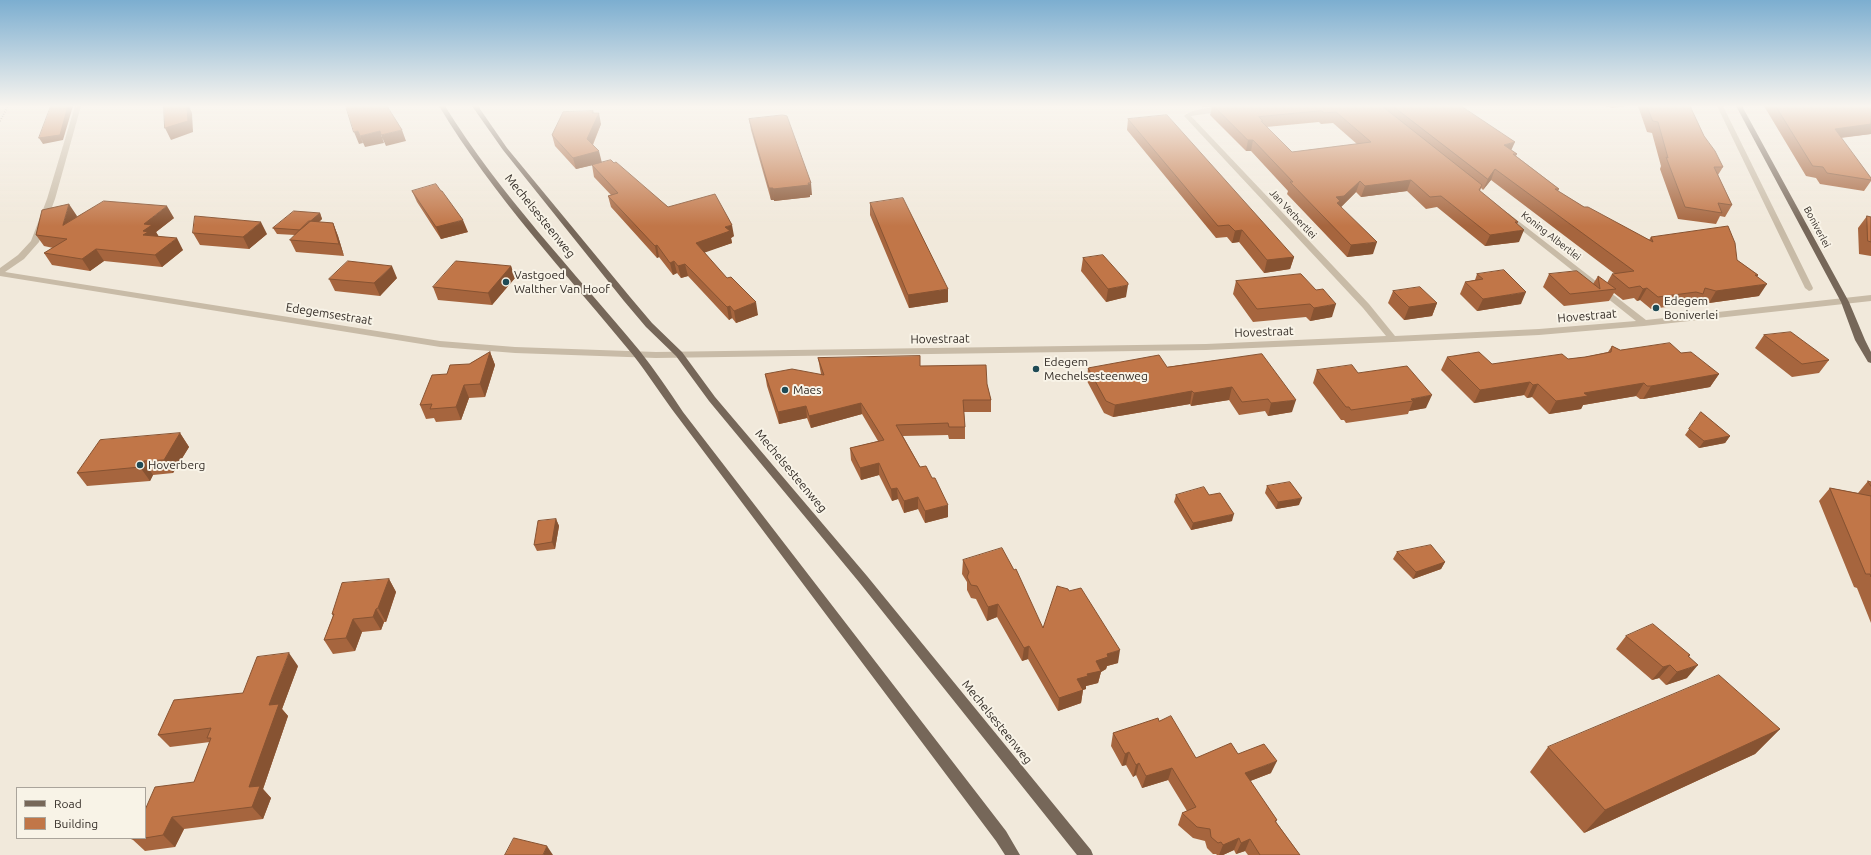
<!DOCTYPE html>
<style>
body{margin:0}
#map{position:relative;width:1871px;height:855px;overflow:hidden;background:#f1e9db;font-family:Ubuntu,sans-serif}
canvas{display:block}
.legend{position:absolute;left:16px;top:787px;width:130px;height:52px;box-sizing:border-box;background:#f8f3e7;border:1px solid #aaa49b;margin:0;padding:5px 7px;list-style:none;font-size:12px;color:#352e28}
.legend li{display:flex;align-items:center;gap:8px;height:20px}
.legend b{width:20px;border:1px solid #aaa49b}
</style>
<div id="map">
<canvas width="1871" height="855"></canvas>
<ul class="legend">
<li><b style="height:5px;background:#766759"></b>Road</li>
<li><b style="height:11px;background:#c17648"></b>Building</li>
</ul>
</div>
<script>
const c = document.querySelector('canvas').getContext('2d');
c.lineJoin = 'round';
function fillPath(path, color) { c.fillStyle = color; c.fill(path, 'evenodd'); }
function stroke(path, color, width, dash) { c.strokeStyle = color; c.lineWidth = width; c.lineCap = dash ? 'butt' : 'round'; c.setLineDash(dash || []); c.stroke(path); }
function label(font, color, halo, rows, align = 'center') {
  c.font = font + ' Ubuntu,sans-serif'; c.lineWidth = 4; c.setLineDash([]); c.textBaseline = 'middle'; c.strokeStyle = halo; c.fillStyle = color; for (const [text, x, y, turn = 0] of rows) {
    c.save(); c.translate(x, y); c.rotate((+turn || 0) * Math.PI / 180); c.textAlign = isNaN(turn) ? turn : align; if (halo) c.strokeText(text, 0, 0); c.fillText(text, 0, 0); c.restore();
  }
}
fillPath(new Path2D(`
 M75 106H81L55 199 39 242 24 259 5 272 440 341 515 347 656 352 1206 344 1386 336 1363 308 1184 116C1194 106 1234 106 1249 106L1246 108 1191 116 1369 304 1395 336 1539 329 1636 321 1505 217 1504 215 1508 213 1646 320 1871 295V301L1644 326 1539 335 1393 342 1206 350 656 358 515 353 440 347 0 276V268L18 255 31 241 47 199Z
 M1717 106H1723L1813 288 1812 290 1809 291 1805 288Z`), '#c8bba7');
fillPath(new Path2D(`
 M439 106H445C500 195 573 270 639 350 655 370 669 391 683 412L1006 831 1020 855H1005L996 841 677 416C662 396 648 374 633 355 566 273 493 196 439 106Z
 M472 106H478L507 148 630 297 652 323 682 352 715 397 867 576 1091 850 1093 855H1077L859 582 709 401 676 356 646 327 624 301 503 150Z
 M1736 106H1742L1849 302 1865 340 1871 352V363L1868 362 1855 340 1841 302Z`), '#766759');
stroke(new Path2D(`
 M0 121 8 106`), '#352e28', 2, [0.5, 2]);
fillPath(new Path2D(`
 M1202 106H1461L1511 150 1517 154 1516 156 1559 189 1558 191 1584 207 1649 240 1651 237 1737 260 1758 275 1757 277 1759 296 1709 303 1699 300 1695 306 1689 304 1651 309 1640 300 1637 301 1634 298 1623 300 1614 293 1609 301 1564 306 1543 287 1549 274 1593 284 1598 276 1607 283 1612 274H1615L1491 180 1483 190 1481 188 1480 191 1518 222 1517 224 1519 242 1485 246 1437 207 1426 209 1407 191 1361 197 1356 192 1341 207 1373 254 1347 257 1287 194 1288 191 1251 151H1246L1210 115 1212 107H1203ZM1319 122 1321 124 1333 123 1357 144 1292 152 1266 127Z
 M1606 106H1625L1611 108Z
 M1638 106H1690L1704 136 1723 167 1718 175 1732 205 1725 217 1720 216 1716 224 1678 219 1660 169 1661 166 1652 133 1647 132Z
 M1764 106H1871V134L1841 138 1871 178V181L1864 191 1820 184 1816 178 1806 176Z
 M593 111 594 113 601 124 593 145 602 163H614L668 207 734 236 731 238 732 243 704 252 758 315 736 323 732 318 729 320 688 276 681 278 677 273 673 275 659 257 657 258 611 207 608 196 611 195 594 177 592 165 576 169 555 146 552 135Z
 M749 119 812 195H810V197L774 201V200H771L751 130Z
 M1128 119 1294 257 1290 269 1264 273 1239 242 1232 243 1227 237 1216 238 1127 130Z
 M412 191 468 232 441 239 417 202Z
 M870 203 948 302 909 308 870 215Z
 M320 213 322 219 319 222 333 223 338 236 344 256 296 252 290 240 295 235 277 234 273 228Z
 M77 216 76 217 174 218 156 232 159 237 183 250 162 267 104 261 90 271 52 265 44 253 53 248 44 246 36 235Z
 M1867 216 1871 217V256L1859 254 1858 228Z
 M193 233 267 234 249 249 200 245Z
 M1083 258 1126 297 1106 302 1081 271Z
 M511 266 515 278 492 305 438 300 433 287Z
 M1301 274 1332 317 1310 321 1306 317 1253 322 1233 294 1236 281Z
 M1477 274 1521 304 1477 311 1460 294 1465 282 1475 280Z
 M397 278 380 296 335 291 329 279Z
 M1393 291 1437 303 1432 316 1404 320 1388 303Z
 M1764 335 1829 360 1819 373 1792 377 1755 348Z
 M1612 346 1620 350 1681 353 1719 374 1710 387 1643 399H1640L1636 396 1583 405 1581 409 1549 414 1532 397 1527 398 1524 395 1474 403 1441 370 1447 357 1492 364 1568 359 1585 357 1608 352Z
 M490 352 495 365 485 397 469 398 461 420 436 422 434 418 426 419 420 405 447 374 469 364Z
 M1262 354 1292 412 1268 416 1265 411 1239 415 1229 400 1191 406 1190 404 1113 417 1104 413 1087 381 1088 368 1167 367Z
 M818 358 920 366 987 384 991 400V412H964L965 427V439H949L948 435 903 436 948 517 925 523 918 509 904 513 898 499 892 501 879 475 861 480 851 460 850 448 878 441 862 414 811 428 807 418 779 424 767 386 765 374H821L820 369Z
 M1317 370 1358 373 1426 408 1409 411 1408 414 1346 423 1344 420H1341L1313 383Z
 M1701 412 1730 436 1725 443 1699 448 1685 435Z
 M180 433 189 447 173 473 153 475 150 481 87 486 77 473Z
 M1868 481 1871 482V623L1857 588 1854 587 1819 501 1830 488 1858 493Z
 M1267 486 1299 505 1276 509 1265 493Z
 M1176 495H1209L1232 521 1191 530 1174 502Z
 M556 519 559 526 555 549 537 551 534 545Z
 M1397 552 1445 562 1441 569 1413 579 1393 559Z
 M963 560 1043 628 1069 591 1118 663 1107 666 1106 669 1101 672 1098 683 1086 686V689L1083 690 1081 703 1058 711 1028 659 1022 661 997 617 987 621 976 599 971 598 967 590V582L962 574Z
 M389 579 396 592 386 622H384L381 630 362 632 355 651 333 654 324 640 333 616 332 614Z
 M1626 636 1690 655 1689 657 1687 678 1666 685 1659 678 1652 680 1616 649Z
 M298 666 282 709 288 716 263 789 271 798 263 819 184 829 175 847 145 851 132 839V838H145L194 782 210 742 170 747 158 735Z
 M1159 721 1196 758 1238 754 1271 773 1250 781 1277 820 1276 822 1300 855H1248L1245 851 1236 854 1234 850 1223 855H1217L1216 854H1213L1207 848 1205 841 1193 838 1178 825 1182 813 1187 811 1168 780 1142 788 1136 775 1133 777 1126 765 1122 766 1111 746 1113 733Z
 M1780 729 1755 754 1584 833 1530 772 1548 747Z`), '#a6653e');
fillPath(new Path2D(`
 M68 106H73L63 140 43 144 39 138Z
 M187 106H189L192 113 193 132 171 140 165 128Z
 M1612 106H1625L1611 108Z
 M593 111 595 121 599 113 601 124 590 150 587 139Z
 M1871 124V134L1828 139 1835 129Z
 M402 130 406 141 386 146 381 135Z
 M358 131 363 143 359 144 354 132Z
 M380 131 384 143 365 147 360 136Z
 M1248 140H1253L1251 151H1246Z
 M1515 142 1510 153 1504 145Z
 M599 151 602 163 576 169 573 158Z
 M1495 169 1491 180 1483 190 1488 179Z
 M1411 180 1407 191 1361 197 1365 186Z
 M1360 181 1356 192 1341 207 1332 208 1336 197Z
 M811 183 812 195H810V197L774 201 773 189Z
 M769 188H773L774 200H771Z
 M69 204 77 216 70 237 63 225Z
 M167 206 174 218 156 232 159 237 143 235 144 224Z
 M320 213 322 219 303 236 300 230Z
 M463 220 468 232 441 239 436 227Z
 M261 222 267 234 249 249 243 237Z
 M333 223 338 236 344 256 339 244Z
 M732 225 734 236 731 238 732 243 698 255 696 243 725 227Z
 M1242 230 1239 242 1232 243 1235 231Z
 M1524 230 1519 242 1485 246 1490 235Z
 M177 238 183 250 162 267 155 255Z
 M1377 242 1373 254 1347 257 1351 245Z
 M657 245 659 257 657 258 655 246Z
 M96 249 104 261 90 271 82 259Z
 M1294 257 1290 269 1264 273 1267 260Z
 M674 261 677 273 673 275 670 263Z
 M685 264 688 276 681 278 678 266Z
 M392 266 397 278 380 296 374 283Z
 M511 266 515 278 492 305 488 293Z
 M1755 275H1758L1751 286 1767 284 1759 296 1709 303 1716 291Z
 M1128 285 1126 297 1106 302 1108 289Z
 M1647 288 1640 300 1637 301 1643 289Z
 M948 289V302L909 308 908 295Z
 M1526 292 1521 304 1477 311 1483 299Z
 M756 302 758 315 736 323 734 311Z
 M1437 303 1432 316 1404 320 1409 307Z
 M1336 304 1332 317 1310 321 1314 308Z
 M730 306 732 318 729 320 727 307Z
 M490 352 495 365 485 397 480 384Z
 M1719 374 1710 387 1643 399 1651 386Z
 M1530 382 1524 395 1474 403 1480 390Z
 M1644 383 1636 396 1583 405 1581 409 1549 414 1556 401 1584 393Z
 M1538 384 1532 397 1527 398 1533 385Z
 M464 385 469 398 461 420 456 407Z
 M1232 387 1229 400 1191 406 1194 393Z
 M1192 391 1190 404 1113 417 1115 405Z
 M1432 395 1426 408 1409 411 1413 401 1411 399Z
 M1296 400 1292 412 1268 416 1271 403Z
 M861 403 862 414 811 428 809 416Z
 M806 406 807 418 779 424 778 412Z
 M180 433 189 447 173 473 164 460Z
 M1730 436 1725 443 1699 448 1704 441Z
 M144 461 153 475 150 481 140 467Z
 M879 463V475L861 480 860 468Z
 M897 488 898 499 892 501 891 489Z
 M918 497V509L904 513V501Z
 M1302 498 1299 505 1276 509 1278 502Z
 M948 505V517L925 523V511Z
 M1234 514 1232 521 1191 530 1193 523Z
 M556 519 559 526 555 549 552 542Z
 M1445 562 1441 569 1413 579 1416 572Z
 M389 579 396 592 386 622 378 608Z
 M998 604 997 617 987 621 988 607Z
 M376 609 384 622 381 630 373 617Z
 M353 619 362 632 355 651 346 638Z
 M1029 646 1028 659 1022 661 1024 648Z
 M1120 650 1118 663 1107 666 1106 669 1101 672 1098 683 1086 686V689L1075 692 1077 679 1087 674 1096 661 1107 654Z
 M289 653 298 666 282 709 288 716 263 789 271 798 263 819 252 807 249 787 269 705Z
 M1670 665 1659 678 1652 680 1663 667Z
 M1698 665 1687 678 1666 685 1677 672Z
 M1083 690 1081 703 1058 711 1059 698Z
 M1780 729 1755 754 1584 833 1605 810Z
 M1129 752 1126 765 1122 766 1125 754Z
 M1277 761 1271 773 1240 785 1245 773Z
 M1139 763 1136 775 1133 777 1136 765Z
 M1172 768 1168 780 1142 788 1146 776Z
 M172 817 184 829 175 847 163 835Z
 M1239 838 1234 850 1223 855H1219L1223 845Z
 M1250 839 1245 851 1236 854 1241 843Z
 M547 846 553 855H543Z`), '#875332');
const building = new Path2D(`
 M51 106H68L60 135 39 138Z
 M164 106H187L188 121 165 128Z
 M346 106H387L402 130 381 135 380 131 360 136 358 131 354 132Z
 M1214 106H1382L1482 185 1479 190 1518 222H1515L1524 230 1490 235 1441 196 1430 197 1411 180 1365 186 1360 181 1344 196 1336 197 1340 201 1337 203 1377 242 1351 245 1290 182H1293L1253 140H1248ZM1322 111 1324 113 1336 112 1371 142 1292 152 1261 121H1263L1259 117Z
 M1393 106H1461L1515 142 1504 145 1517 154H1513L1559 189H1555L1584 207H1588L1653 242 1651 237 1728 226 1735 243 1737 260 1758 275H1755L1767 284 1716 291 1705 288 1703 294 1696 292 1658 297 1647 288 1643 289 1640 286 1629 288 1612 274 1634 271 1495 169 1488 179Z
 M1647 106H1690L1704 136 1715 151 1723 167H1714L1732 205 1718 203 1722 213 1685 207 1666 157 1668 158 1658 122 1653 121Z
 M1776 106H1871V124L1835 129 1871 178V180L1827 173 1823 167 1813 166Z
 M593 111 592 113H599L587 139 599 151 573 158 552 135 563 112Z
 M783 115 787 116 811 183H808L809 185 773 189V188H769L749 119Z
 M1167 115 1294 257 1267 260 1242 230 1235 231 1229 225 1218 226 1128 119Z
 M611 160 614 163 616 162 668 207 715 194 732 225 725 227 730 231 696 243 727 278 731 277 756 302 734 311 730 306 727 307 685 264 678 266 674 261 670 263 657 245 655 246 608 196 618 193 592 165Z
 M436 184 441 191H442L463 220 436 227 412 191Z
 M903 198 948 289 908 295 870 203Z
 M104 201 167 206 144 224 152 225 143 231 148 232 143 235 177 238 155 255 96 249 82 259 44 253 67 239 36 235 42 210 69 204 63 225Z
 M294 211 320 213 300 230 273 228Z
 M195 216 261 222 243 237 193 233Z
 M1867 216 1871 217V242L1868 241Z
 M309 221 333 223 339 244 290 240Z
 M1103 255 1128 283V285L1108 289 1083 258Z
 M348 261 392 266 374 283 329 279Z
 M456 261 511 266 488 293 433 287Z
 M1504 270 1526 292 1483 299 1465 282 1483 279 1477 274Z
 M1577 271 1600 289 1598 276 1616 289 1570 294 1549 274Z
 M1301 274 1316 290 1323 289 1336 304 1314 308 1310 304 1257 309 1236 281Z
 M1420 287 1437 303 1409 307 1393 291Z
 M1791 332 1829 360 1802 364 1764 335Z
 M1670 343 1681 353 1691 352 1719 374 1651 386H1647L1644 383 1584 393 1588 396 1556 401 1538 384 1533 385 1530 382 1480 390 1447 357 1479 352 1492 364 1562 354 1568 359 1585 357 1611 352 1612 346 1620 350Z
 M490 352 480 384 464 385 456 407 430 409 432 404 420 405 432 375 447 374 450 365 469 364Z
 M1262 354 1296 400 1271 403 1268 399 1242 402 1232 387 1194 393 1192 391 1115 405 1106 401 1088 368 1159 355 1167 367Z
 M920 356V366L986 365 987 384 991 400H963L965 427H949L948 423 896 425 920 467 926 466 932 478H935L948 505 925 511 918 497 904 501 897 488 891 489 879 463 860 468 850 448 884 440 861 403 809 416 806 406 778 412 765 374 792 369 824 375 818 358Z
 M1352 365 1358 373 1407 366 1432 395 1411 399 1413 401 1351 410 1349 407H1346L1317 370Z
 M1701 412 1730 436 1704 441 1689 429Z
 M180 433 164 460 144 461 140 467 77 473 100 440Z
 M1868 481 1871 482V486Z
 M1290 482 1302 498 1278 502 1267 486Z
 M1204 487 1209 495 1220 493 1234 514 1193 523 1176 495Z
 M1830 488 1871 496V577L1870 574H1866Z
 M556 519 552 542 534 545 538 521Z
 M1431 545 1445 562 1416 572 1397 552Z
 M1002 548 1014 570 1016 569 1043 628 1057 586 1068 589 1069 591 1081 588 1120 650 1107 654 1108 657 1096 661 1101 671 1087 674 1088 676 1077 679 1083 690 1059 698 1029 646 1024 648 998 604 988 607 977 586 971 585 967 577 969 572 963 560Z
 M389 579 378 608 376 609 373 617 353 619 346 638 324 640 334 614H332L342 583Z
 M1653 624 1690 655 1688 656 1698 665 1677 672 1670 665 1663 667 1626 636Z
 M289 653 269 705 279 704 249 787 260 786 252 807 172 817 163 835 145 838V810L155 787 194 782 211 738H207L211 728 158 735 174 700 243 693 257 657Z
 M1719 675 1780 729 1605 810 1548 747Z
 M1171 716 1196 758 1231 743 1238 754 1264 744 1277 761 1245 773 1277 820 1275 821 1300 855H1260L1250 839 1241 843 1239 838 1223 845 1221 842 1218 843 1211 837 1210 829 1197 827 1182 813 1196 807 1172 768 1146 776 1139 763 1136 765 1129 752 1125 754 1113 733 1158 718 1159 721Z
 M132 838H142L132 839Z
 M514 838 547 846 543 855H505Z`);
fillPath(building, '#c17648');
stroke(building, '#875332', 1);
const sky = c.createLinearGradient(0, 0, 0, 226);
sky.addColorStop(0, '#7caed0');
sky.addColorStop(0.47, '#f9f5ef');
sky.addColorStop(1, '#f9f5ef00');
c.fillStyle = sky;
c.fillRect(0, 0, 1871, 226);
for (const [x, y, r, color] of [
 [506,282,4,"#1f4a55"],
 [1656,308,4,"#1f4a55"],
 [1036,369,4,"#1f4a55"],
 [785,390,4,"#1f4a55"],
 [140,465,4,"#1f4a55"]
]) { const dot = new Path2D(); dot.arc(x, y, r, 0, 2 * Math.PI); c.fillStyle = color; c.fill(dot); stroke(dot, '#f8f3e7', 1.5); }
label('10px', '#352e28', '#f8f3e7', [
 ["Jan Verbertlei",1293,214,47],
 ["Boniverlei",1817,227,62],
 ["Koning Albertlei",1551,236,38]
]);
label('12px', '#352e28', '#f8f3e7', [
 ["Mechelsesteenweg",540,216,51],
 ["Edegemsestraat",329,314,9],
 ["Hovestraat",1587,316,-5],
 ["Hovestraat",1264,332,-2],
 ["Hovestraat",940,339,-1],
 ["Mechelsesteenweg",791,471,50],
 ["Mechelsesteenweg",997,722,51]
]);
label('12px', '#352e28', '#f8f3e7', [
 ["Vastgoed",514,275],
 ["Walther Van Hoof",514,289],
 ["Edegem",1664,301],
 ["Boniverlei",1664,315],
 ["Edegem",1044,362],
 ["Mechelsesteenweg",1044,376],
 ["Maes",793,390],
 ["Hoverberg",148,465]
], 'left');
</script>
